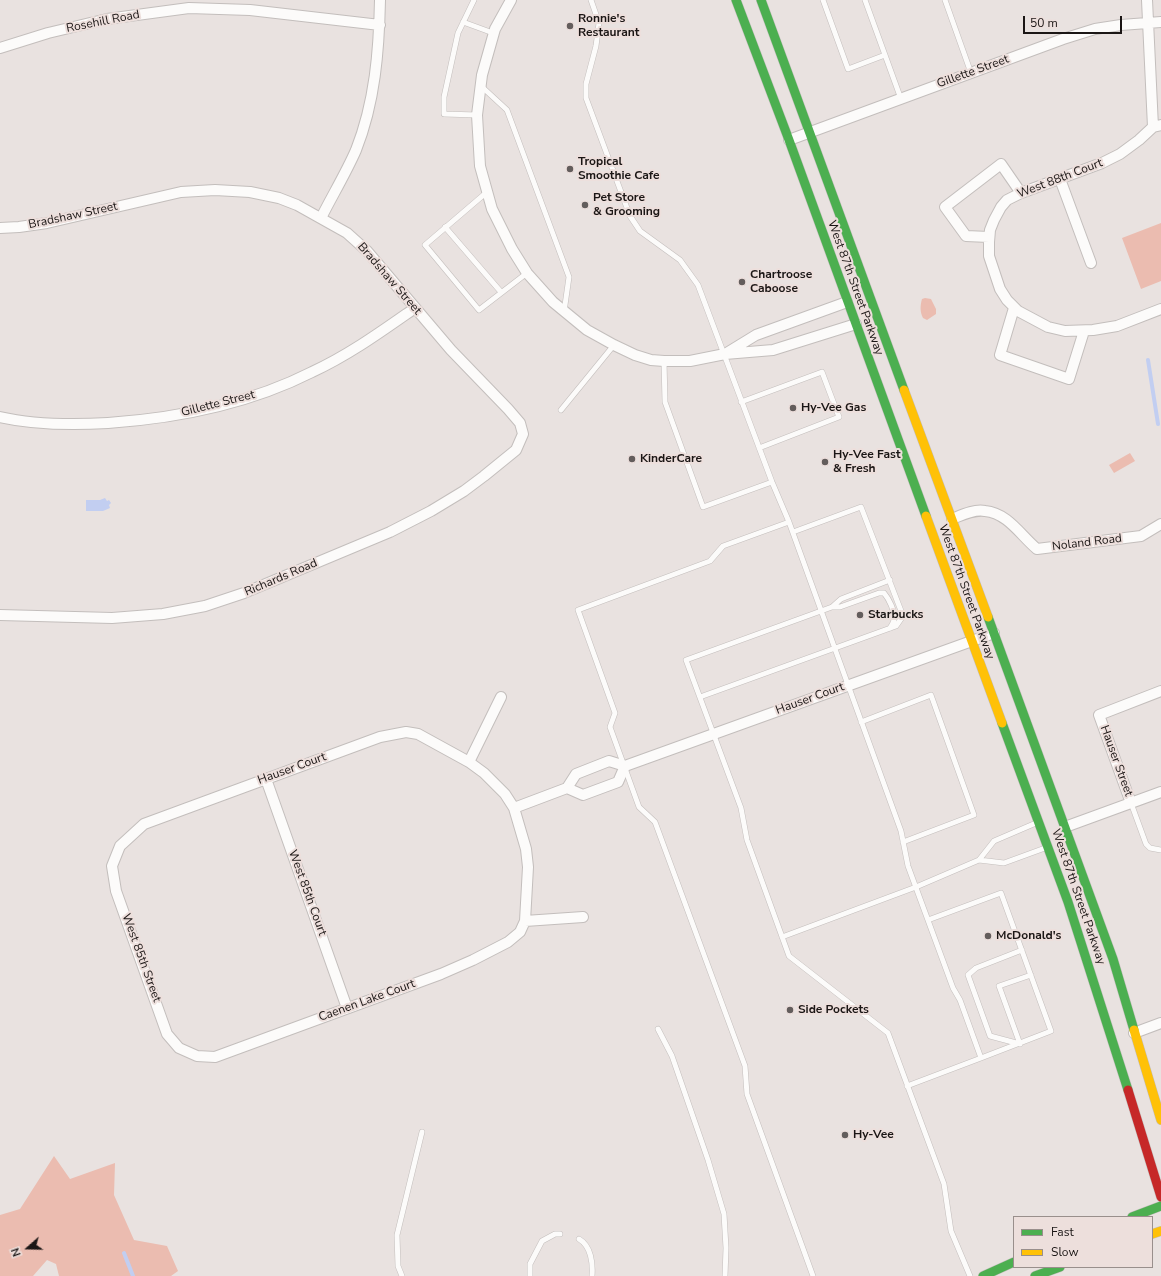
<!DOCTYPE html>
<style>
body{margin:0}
#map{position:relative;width:1161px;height:1276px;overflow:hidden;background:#e9e2e0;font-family:"Nunito Sans",sans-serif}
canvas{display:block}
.legend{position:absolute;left:1013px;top:1216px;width:140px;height:52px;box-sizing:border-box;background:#eddfdc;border:1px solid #998f8c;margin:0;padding:5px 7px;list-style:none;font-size:12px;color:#1b1615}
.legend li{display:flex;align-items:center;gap:8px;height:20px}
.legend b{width:20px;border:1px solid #998f8c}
.north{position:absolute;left:8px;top:1228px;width:40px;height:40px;-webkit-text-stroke:3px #eddfdc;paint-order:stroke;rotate:250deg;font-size:11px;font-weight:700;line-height:16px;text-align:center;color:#1b1615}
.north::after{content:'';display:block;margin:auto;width:14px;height:18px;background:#1b1615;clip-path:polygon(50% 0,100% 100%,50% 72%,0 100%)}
.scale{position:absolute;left:1023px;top:16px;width:99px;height:18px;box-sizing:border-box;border:2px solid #1b1615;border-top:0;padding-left:5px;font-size:12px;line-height:14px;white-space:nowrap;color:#1b1615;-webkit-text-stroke:3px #eddfdc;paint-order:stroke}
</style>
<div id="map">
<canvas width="1161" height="1276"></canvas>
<ul class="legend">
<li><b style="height:5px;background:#4caf50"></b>Fast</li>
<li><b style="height:5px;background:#ffc107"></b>Slow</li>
</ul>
<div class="north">N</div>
<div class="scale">50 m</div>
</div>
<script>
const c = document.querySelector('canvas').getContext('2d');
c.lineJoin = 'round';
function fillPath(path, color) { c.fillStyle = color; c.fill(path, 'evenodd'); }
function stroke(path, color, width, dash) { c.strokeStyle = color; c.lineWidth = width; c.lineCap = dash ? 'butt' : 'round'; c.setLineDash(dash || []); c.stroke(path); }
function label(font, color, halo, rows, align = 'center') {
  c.font = font + ' "Nunito Sans",sans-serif'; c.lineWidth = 4; c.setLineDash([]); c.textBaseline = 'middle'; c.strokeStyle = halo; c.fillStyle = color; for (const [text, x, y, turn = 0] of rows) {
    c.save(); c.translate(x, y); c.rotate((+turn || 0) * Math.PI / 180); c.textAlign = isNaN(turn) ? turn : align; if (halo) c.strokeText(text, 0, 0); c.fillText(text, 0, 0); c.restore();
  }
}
fillPath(new Path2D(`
 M1161 223V281L1141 289 1122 238Z
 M925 298 931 299 936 309V314L927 320 923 318C920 312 920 306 922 299Z
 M1130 453 1135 461 1114 473 1109 465Z
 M54 1156 70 1179 115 1163 114 1195 134 1240 167 1246 178 1271 171 1276H59L56 1264 47 1260 33 1276H0V1215L20 1209Z`), '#ebbcb0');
fillPath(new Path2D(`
 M105 498 107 501 109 500 111 503 109 505 110 508 103 511H86V500H100Z`), '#c2cef1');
stroke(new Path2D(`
 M1148 360 1158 424
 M124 1253 133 1276`), '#c2cef1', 4);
const lane = new Path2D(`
 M474 0 458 33 444 97V114L477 115
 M591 0 599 23 596 46 586 84V98L630 216 640 231 680 260 698 285 772 482 789 522 901 831 908 866 953 988 960 1000 981 1058 907 1086
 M823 0 848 69 885 55
 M865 0 901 99
 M945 0 971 73
 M463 22 493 33
 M481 86 507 110 569 277 564 312
 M487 192 425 245 479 310 527 273
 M445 227 501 292
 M664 361 665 402 703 507 772 482
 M741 402 822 372 839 417 759 448
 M561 410 614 345
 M789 522 723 546 710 561 578 610 615 713 610 727 639 807 655 822 745 1066 747 1094 813 1276
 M890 580 841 599 832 607 686 660 741 808 747 840 789 956 888 1033 944 1184 951 1231 970 1276
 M832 607H840L879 593H884C889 599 895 611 894 619 894 622 892 625 890 628
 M700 697 896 626 903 616 861 507 793 532
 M861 722 931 695 974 815 903 842
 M1131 803 1146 844 1150 848 1161 850
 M979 860 1004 863 1045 848
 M928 920 1001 893 1051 1031 981 1058
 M782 937 916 887 979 860 994 841 1036 823
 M658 1029 672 1056 708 1160 724 1214 726 1248 725 1276
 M1020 1044 990 1036 968 975 976 968 1022 950
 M1020 1044 999 986 1031 975
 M579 1239C591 1246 593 1263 592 1276
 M402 1276 398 1266 397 1235 422 1132
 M530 1276V1264L542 1241 555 1234H560`);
const street = new Path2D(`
 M511 0 495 29 482 75 477 115 480 166 492 209 512 249 527 273 553 302 587 330 614 345 635 355 651 360 664 361H690L725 354
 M1147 0 1153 127
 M0 48 48 33 107 19 189 8 250 10 380 25
 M1161 125 1153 127 1139 140 1120 154 1102 163 1021 193 1007 200 1001 207 994 220 990 230 989 242V256L1000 289 1007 300 1018 311 1048 327 1065 331 1093 330 1117 326 1161 309
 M789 140 1063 39 1095 29 1121 25 1161 22
 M1060 179 1091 263
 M321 218C332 196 346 173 356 150 375 102 379 51 380 0
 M0 228 19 227 47 223 181 192 215 190 250 192 279 198 297 205 347 233 367 251 451 350 508 409 520 423 523 434 516 450 484 476 464 491 431 511 390 532 244 593 205 606 163 614 112 618 0 615
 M989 237 966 236 945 207 1001 164 1021 193
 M847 302 756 335 725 354 773 350 856 324
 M1014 308 1000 355 1069 379 1084 331
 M0 417C35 425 72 425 108 423 179 418 249 404 312 372 349 355 382 331 415 308
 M952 519C962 515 974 509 985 511 1008 513 1021 536 1037 549L1141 536 1161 524
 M406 732 418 734 469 762 484 773 505 794 514 808 526 849 528 867 525 921 520 932 508 942 473 960 441 974 215 1057 197 1056 179 1048 167 1034 116 891 112 866 120 846 144 824 380 737Z
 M469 762 501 697
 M266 779 347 1008
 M567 788 583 795 618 782 625 766
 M1131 803 1099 715 1161 691
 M514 808 567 788 576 774 609 761 625 766 994 633
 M1065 827 1161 792
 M525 921 583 917
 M1134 1033 1161 1023`);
const fast = new Path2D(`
 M736 0 789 140 926 516
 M761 0 904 390
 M988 617 1113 959 1134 1030
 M1002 723 1068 902 1128 1090
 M1132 1217 1161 1206
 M983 1276 1014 1262
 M1035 1276 1060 1267`);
const slow = new Path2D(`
 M904 390 988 617
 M926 516 1002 723
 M1134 1030 1161 1120
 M1152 1234 1161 1231`);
const jam = new Path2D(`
 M1128 1090 1161 1197`);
stroke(lane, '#c3bebc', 6);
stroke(street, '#c3bebc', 12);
stroke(fast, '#c3bebc', 10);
stroke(slow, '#c3bebc', 10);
stroke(jam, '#c3bebc', 10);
stroke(lane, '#fcfbfa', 5);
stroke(street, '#fcfbfa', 10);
stroke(fast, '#4caf50', 9);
stroke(slow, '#ffc107', 9);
stroke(jam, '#c62828', 9);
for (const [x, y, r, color] of [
 [570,26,4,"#635d5c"],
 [570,169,4,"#635d5c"],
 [585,205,4,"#635d5c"],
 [742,282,4,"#635d5c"],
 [793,408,4,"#635d5c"],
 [632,459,4,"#635d5c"],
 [825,462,4,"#635d5c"],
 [860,615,4,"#635d5c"],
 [988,936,4,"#635d5c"],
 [790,1010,4,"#635d5c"],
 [845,1135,4,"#635d5c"]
]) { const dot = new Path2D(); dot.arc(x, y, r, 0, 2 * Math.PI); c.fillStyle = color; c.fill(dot); stroke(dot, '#eddfdc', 1.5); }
label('bold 12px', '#1b1615', '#eddfdc', [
 ["Ronnie's",578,19],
 ["Restaurant",578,33],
 ["Tropical",578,162],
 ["Smoothie Cafe",578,176],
 ["Pet Store",593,198],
 ["& Grooming",593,212],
 ["Chartroose",750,275],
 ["Caboose",750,289],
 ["Hy-Vee Gas",801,408],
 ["Hy-Vee Fast",833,455],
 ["& Fresh",833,469],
 ["KinderCare",640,459],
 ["Starbucks",868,615],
 ["McDonald's",996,936],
 ["Side Pockets",798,1010],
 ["Hy-Vee",853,1135]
], 'left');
label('12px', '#1b1615', '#eddfdc', [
 ["Rosehill Road",103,22,-11],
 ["Gillette Street",973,72,-20],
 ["West 88th Court",1060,179,-21],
 ["Bradshaw Street",73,216,-12],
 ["Bradshaw Street",389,279,49],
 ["West 87th Street Parkway",855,288,70],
 ["Gillette Street",218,404,-14],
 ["Noland Road",1087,543,-7],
 ["Richards Road",281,578,-23],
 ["West 87th Street Parkway",966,592,70],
 ["Hauser Court",810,699,-20],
 ["Hauser Street",1116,761,70],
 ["Hauser Court",292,769,-20],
 ["West 85th Court",307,893,70],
 ["West 87th Street Parkway",1078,897,71],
 ["West 85th Street",141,958,70],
 ["Caenen Lake Court",367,1001,-20]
]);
</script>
